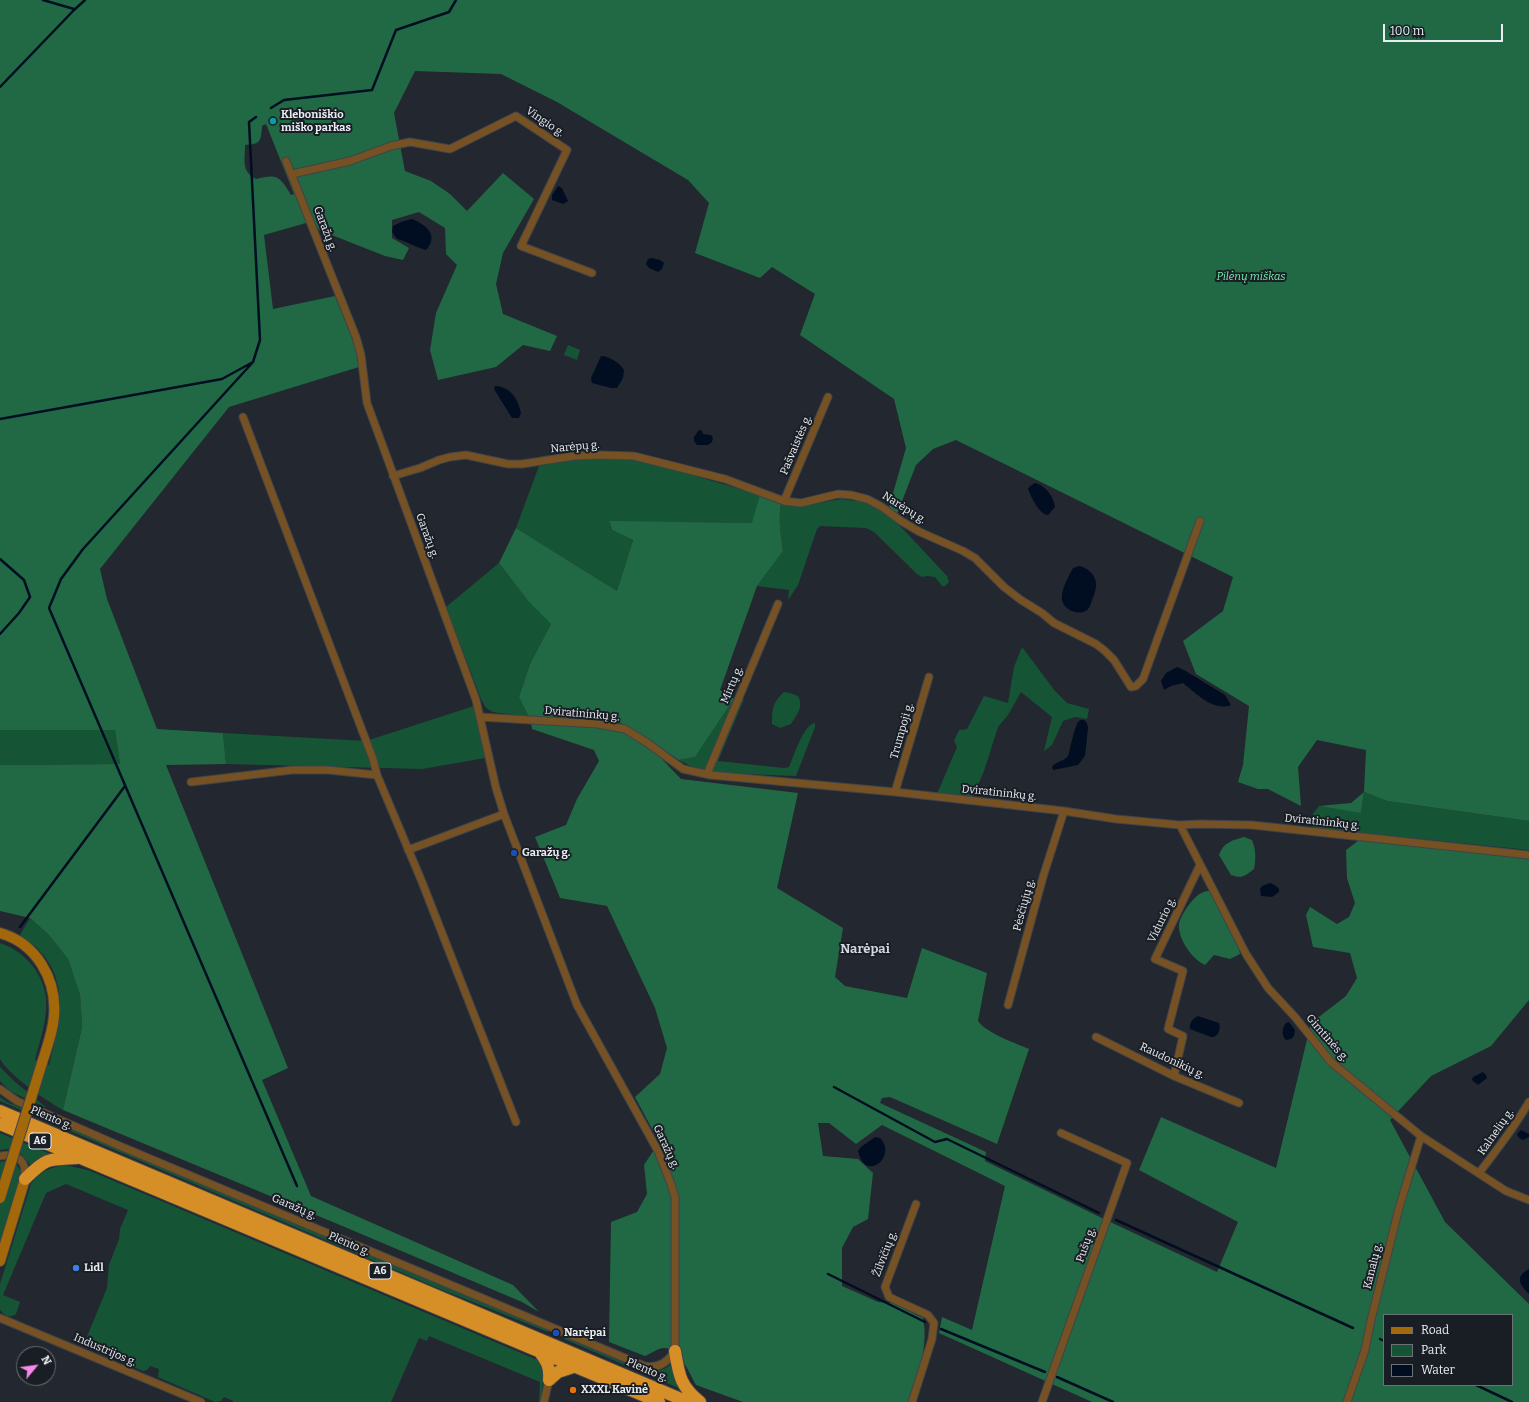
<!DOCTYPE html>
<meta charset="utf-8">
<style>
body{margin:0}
#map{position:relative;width:1529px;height:1402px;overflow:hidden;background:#23272f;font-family:Bitter,serif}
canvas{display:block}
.legend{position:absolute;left:1383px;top:1314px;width:130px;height:72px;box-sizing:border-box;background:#191e25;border:1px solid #6c7077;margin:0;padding:5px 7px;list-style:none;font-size:12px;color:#e9ecf1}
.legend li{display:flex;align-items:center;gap:8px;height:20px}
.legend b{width:20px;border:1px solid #6c7077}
.north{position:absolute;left:16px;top:1346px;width:40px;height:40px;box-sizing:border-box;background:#191e25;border:1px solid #6c7077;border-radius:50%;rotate:61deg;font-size:11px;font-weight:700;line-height:16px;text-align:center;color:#e9ecf1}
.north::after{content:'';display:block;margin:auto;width:14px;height:18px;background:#f788ec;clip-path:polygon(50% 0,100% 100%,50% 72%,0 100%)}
.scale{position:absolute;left:1383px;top:24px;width:120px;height:18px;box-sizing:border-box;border:2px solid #e9ecf1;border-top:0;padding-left:5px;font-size:12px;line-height:14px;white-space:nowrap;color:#e9ecf1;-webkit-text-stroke:3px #191e25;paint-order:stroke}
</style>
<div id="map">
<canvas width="1529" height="1402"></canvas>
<ul class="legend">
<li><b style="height:5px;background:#a2680a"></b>Road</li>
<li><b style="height:11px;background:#155536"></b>Park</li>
<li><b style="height:11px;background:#010e21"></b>Water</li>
</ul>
<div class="north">N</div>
<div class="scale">100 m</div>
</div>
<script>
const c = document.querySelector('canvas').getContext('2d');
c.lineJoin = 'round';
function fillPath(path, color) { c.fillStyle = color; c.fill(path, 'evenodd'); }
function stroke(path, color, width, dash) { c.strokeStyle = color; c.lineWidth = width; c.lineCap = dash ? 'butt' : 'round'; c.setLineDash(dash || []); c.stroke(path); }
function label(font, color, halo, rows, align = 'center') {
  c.font = font + ' Bitter,serif'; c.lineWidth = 4; c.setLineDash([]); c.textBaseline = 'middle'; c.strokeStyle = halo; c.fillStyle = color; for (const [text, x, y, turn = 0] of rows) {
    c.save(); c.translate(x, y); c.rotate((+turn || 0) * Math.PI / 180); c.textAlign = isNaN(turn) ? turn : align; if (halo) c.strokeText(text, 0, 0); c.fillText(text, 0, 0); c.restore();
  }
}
fillPath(new Path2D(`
 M568 345 580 350 577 360 564 355Z
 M617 457 645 461 760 495 753 523 609 522 612 530 633 540 617 591 516 528 539 466 576 459Z
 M842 499 864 502 883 510 904 530 947 576 949 582 945 586H942L935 577 927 576 922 577 917 574 874 532 866 528 820 526 817 529 798 585 788 600 789 590 757 586 783 551C781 535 778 520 781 504 805 508 819 502 842 499Z
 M499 563 528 601 551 624 530 664 519 697 529 717 493 712 486 708 481 699 446 607Z
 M1022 647 1055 691 1067 703 1089 709 1087 719 1075 717 1063 721 1052 745 1044 751 1052 717 1021 692 1008 715 998 727 984 771 973 797 937 794 957 747 954 741 959 730 967 729 984 696 1008 703 1014 667Z
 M784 692 790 693 798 696C804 707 797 714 791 724L780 728 772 724C772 710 772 703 784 692Z
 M734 699H744L718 761 784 768 789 767C794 756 803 725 815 723V727L796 776 717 773 694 768 679 760 695 757Z
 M474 706 485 758 422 769 226 764 223 733 366 741Z
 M0 730H115L120 764 0 765Z
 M1364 792 1387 801 1529 821V850L1315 828 1309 824 1310 818 1319 806 1361 812Z
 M30 918 48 934 68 959 80 995 82 1027 63 1110C45 1100 11 1077 0 1059V943C24 951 42 971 46 997 48 1018 40 1040 35 1060L49 1065C59 1025 71 984 39 950 34 944 26 940 20 935Z
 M0 1067 14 1081 47 1108 16 1094 9 1090 0 1081Z
 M0 1097 7 1102 279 1217 549 1329 548 1332 440 1289 0 1101Z
 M0 1133 53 1155 30 1165C22 1154 15 1147 0 1150Z
 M4 1161C14 1161 19 1165 22 1175L0 1246V1162Z
 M64 1165 88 1170 540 1361 544 1370 541 1402H539L540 1382 429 1336 427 1341 419 1338 391 1402H233V1401L224 1397 221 1401 215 1402 158 1377 159 1369 150 1366 147 1370 143 1371 87 1347 85 1345 86 1339 107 1288 109 1265 119 1239 120 1229 128 1210 66 1184 46 1193 3 1295 20 1302 16 1314C8 1319 5 1315 0 1310V1284L31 1184C40 1171 49 1168 64 1165Z
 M565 1337 646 1372 664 1369 673 1363 683 1390 564 1339Z`), '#155536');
fillPath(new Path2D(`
 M0 0H1529V821L1387 801 1364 792 1361 813 1319 806 1351 803 1364 792 1366 750 1317 740 1298 767 1301 806 1268 789H1258L1238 782 1243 765 1249 706 1196 674 1183 641 1223 611 1233 577 956 440 933 449 916 465 897 514 889 507 906 448 894 399 800 335 815 294 772 267 760 278 695 253 709 203 688 180 557 102 501 74 415 71 394 113 405 171 431 181 450 194 467 211 503 173 534 199 503 253 496 284 503 314 557 336 550 351 523 345 496 367 438 380 430 350 436 313 457 265 446 254 445 228 419 212 392 220V238L409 248 403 260 385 256 319 230 313 221 264 235 273 309 335 296 355 344 359 367 229 407 100 569 107 599 157 729 223 733 226 764 166 765 288 1068 262 1080 311 1196 513 1285 539 1312 522 1302 340 1225 63 1110 82 1027 80 995 68 959 48 934 30 918 0 911V765L120 764 115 730H0ZM266 124 294 194 291 195C280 177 278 173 256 179 241 171 245 161 245 145 261 144 261 141 262 126Z
 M760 495 781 504C778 520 781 535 783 551L757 586 720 690 734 699 695 757 679 760 635 731 615 720 529 717 519 697 530 664 551 624 528 601 499 563 516 528 617 591 633 540 612 530 609 521 752 523Z
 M531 722 618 730 634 738 659 756 681 779 798 793 777 888 843 928 835 977 845 986 907 998 922 948 987 973 978 1021C986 1033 1015 1043 1029 1049L997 1144 890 1097 882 1098 880 1103 986 1152 985 1161 1106 1220 1217 1272 1238 1222 1139 1170 1161 1117 1276 1168 1311 1023 1346 996 1357 978 1350 953 1313 947 1306 915 1310 907 1337 924 1349 917 1355 903 1347 878 1346 850 1363 837 1529 855V1000L1491 1046 1431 1076 1390 1120 1445 1222 1529 1304V1402H1092L939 1333 942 1317 972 1330 1005 1186 882 1125 856 1144 829 1123H818L823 1156 858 1159 873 1173 868 1219 853 1227 842 1248V1286L878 1302 892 1303 923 1318C929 1347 917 1375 910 1402H743L696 1385C689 1373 678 1342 659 1349 654 1351 650 1354 645 1356L609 1342 611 1222 637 1212 647 1194 644 1165 659 1142 635 1097 660 1074 667 1048 655 1008 607 906 560 898 556 888 535 837 566 825 577 799 599 761 594 750 532 729ZM1384 1315H1512V1385H1384Z
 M1244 837 1252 840C1256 850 1256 859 1254 869 1245 876 1242 879 1231 875L1219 855C1223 843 1232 840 1244 837Z
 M1211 891 1237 940 1240 954 1230 959 1214 955 1205 965C1192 959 1178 939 1179 925 1179 917 1194 895 1202 893 1204 891 1208 891 1211 891Z`), '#216945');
fillPath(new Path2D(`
 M558 186 562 188 568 201 563 204 552 200V195Z
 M412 219C427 225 439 236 426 250 415 247 407 241 397 239L392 232 393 226 401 222Z
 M652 258 660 260 664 263 662 269 658 272 649 268 646 264 648 259Z
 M601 356C609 356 620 363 624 370L623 378 617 388H611L592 383 591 378Z
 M495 386C511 387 518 399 521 413L519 418H512L494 389Z
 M699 430 702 431 703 434 711 435 713 438 712 442 708 445H697L694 441V437Z
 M1035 483C1045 485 1054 497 1055 507L1048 515C1039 514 1031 497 1028 489L1030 486Z
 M1079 566C1087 567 1097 576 1096 585 1096 590 1094 595 1092 600 1091 603 1090 608 1087 610 1083 613 1079 613 1075 612 1051 605 1066 582 1073 568Z
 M1177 667 1184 670 1225 695 1231 705C1213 712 1196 693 1183 683L1171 686 1164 690 1161 681 1166 673Z
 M1080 720H1084L1087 723 1088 728 1085 756 1078 765 1053 770 1052 767C1057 760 1067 762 1069 753 1071 746 1075 723 1080 720Z
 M1270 883C1274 884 1276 886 1279 889V892L1272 897 1261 896 1260 889 1262 886Z
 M1198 1016 1219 1023C1221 1029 1218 1038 1211 1037L1190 1029C1189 1023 1193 1018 1198 1016Z
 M1289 1022 1295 1030 1294 1036 1291 1039 1286 1040C1281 1035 1282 1028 1286 1023Z
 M1483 1072 1486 1075 1487 1078 1478 1085 1472 1080 1473 1077Z
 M1521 1130 1529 1134V1137L1523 1140 1519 1138 1517 1134Z
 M875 1137 880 1138C898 1156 865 1184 858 1151L861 1147Z
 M1529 1269V1294C1520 1285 1514 1277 1529 1269Z`), '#010e21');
stroke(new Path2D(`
 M43 0 74 9
 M0 87 74 10 85 0
 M271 108 284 100 372 90 396 30 449 12 456 0
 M253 362 83 549 61 579 49 608 297 1186
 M0 419 222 379 253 362 260 340 249 122 256 117
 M0 559 24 580 30 597 19 613 0 634
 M20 927 125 786
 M834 1087 935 1142 947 1139 1099 1213
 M1116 1220 1353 1328
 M828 1274 925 1322
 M941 1329 1045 1372
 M1380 1339 1384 1341
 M1057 1377 1113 1402
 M1476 1385 1512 1402`), '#010e21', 2.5);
const street = new Path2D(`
 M292 174 350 161 391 146 410 142 450 149 516 116 567 150 521 246 592 273
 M243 417 373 759 377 775 422 882 516 1122
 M393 476 420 468 439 460 450 457 466 455 508 464H522L574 456 601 455 634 456 725 479 784 501 801 503 838 494 851 495 867 499 882 507 901 521 920 532 963 551 975 558 1004 587 1021 600 1042 613 1054 623 1096 644 1105 651 1114 660 1131 687 1136 686 1143 679 1200 521
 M784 501 828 397
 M480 717 598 724 625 729 646 742 683 769 710 775 895 792 1064 811 1116 819 1180 825 1199 824 1252 825 1529 855
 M707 774 778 604
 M191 782 292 770H328L377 775
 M895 792 929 677
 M1180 825 1246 954 1268 988 1295 1017 1331 1062 1421 1136 1506 1191 1529 1200
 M408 850 504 814
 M1008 1005 1043 877 1064 811
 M1096 1037 1174 1076 1239 1103
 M1174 1076 1183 1036 1168 1029 1183 971 1155 959 1200 865
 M0 1089 17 1101 120 1146 644 1366C658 1369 668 1362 675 1351V1197L671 1184 658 1151 577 1005 504 814 496 788 476 700 367 403 361 355 356 337 286 161
 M0 1156C9 1154 21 1156 24 1166 25 1170 25 1175 25 1179
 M1479 1173C1497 1150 1514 1128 1529 1102
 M0 1318 201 1402
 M544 1402 549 1380
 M912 1402 932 1339 934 1323 928 1315 889 1297 885 1287 916 1204
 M1042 1402 1127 1163 1061 1133
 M1347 1402 1365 1350 1371 1320 1399 1208 1421 1136`);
const secondary = new Path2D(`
 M0 933C36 943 57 979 54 1016 53 1032 47 1047 42 1063
 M0 1261 25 1179`);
const highway = new Path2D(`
 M0 1111 688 1402
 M0 1124 659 1402
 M25 1179C46 1158 48 1159 77 1158
 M539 1351C547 1362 550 1366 549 1380
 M675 1351C679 1375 680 1386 700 1402
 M549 1380 558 1372 576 1366`);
stroke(street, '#3f434a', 9);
stroke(secondary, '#3f434a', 12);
stroke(highway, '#3f434a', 14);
stroke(street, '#765123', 7);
stroke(secondary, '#a2680a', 10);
stroke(highway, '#d68e26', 12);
const secondaryBridge = new Path2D(`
 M0 1198 42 1063`);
stroke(secondaryBridge, '#3f434a', 12, []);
stroke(secondaryBridge, '#a2680a', 10);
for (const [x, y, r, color] of [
 [273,121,4,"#0f9aa8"],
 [514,853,4,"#1a4fb4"],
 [76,1268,4,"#3f7fe0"],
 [556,1333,4,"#1a4fb4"],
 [573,1390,4,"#e8710a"]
]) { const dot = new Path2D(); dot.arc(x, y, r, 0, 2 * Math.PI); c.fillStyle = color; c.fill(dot); stroke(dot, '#191e25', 1.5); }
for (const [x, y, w] of [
 [40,1141,22],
 [380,1271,22]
]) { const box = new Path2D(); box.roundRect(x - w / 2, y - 8, w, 16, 3); c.fillStyle = '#191e25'; c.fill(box); stroke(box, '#e9ecf1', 1); }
label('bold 10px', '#e9ecf1', null, [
 ["A6",40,1141],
 ["A6",380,1271]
]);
label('bold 11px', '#e9ecf1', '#191e25', [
 ["Kleboniškio",281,115],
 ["miško parkas",281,128],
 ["Garažų g.",522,853],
 ["Lidl",84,1268],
 ["Narėpai",564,1333],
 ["XXXL Kavinė",581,1390]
], 'left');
label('11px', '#e9ecf1', '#191e25', [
 ["Vingio g.",545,122,34],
 ["Garažų g.",325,229,69],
 ["Pašvaistės g.",796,445,-67],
 ["Narėpų g.",575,447,-5],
 ["Narėpų g.",904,508,32],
 ["Garažų g.",427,536,70],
 ["Mirtų g.",732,685,-67],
 ["Dviratininkų g.",582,714,5],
 ["Trumpoji g.",902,731,-74],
 ["Dviratininkų g.",999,793,6],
 ["Dviratininkų g.",1322,822,6],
 ["Pėsčiųjų g.",1024,905,-75],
 ["Vidurio g.",1162,920,-64],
 ["Gimtinės g.",1327,1038,49],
 ["Raudonikių g.",1172,1061,25],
 ["Plento g.",51,1118,23],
 ["Kalnelių g.",1496,1132,-55],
 ["Garažų g.",666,1147,65],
 ["Garažų g.",294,1207,23],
 ["Plento g.",349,1244,23],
 ["Pušų g.",1086,1245,-70],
 ["Žilvičių g.",885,1254,-69],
 ["Kanalų g.",1373,1266,-76],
 ["Industrijos g.",105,1350,23],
 ["Plento g.",647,1370,23]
]);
label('italic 11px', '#75efad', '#191e25', [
 ["Pilėnų miškas",1251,277]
]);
label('bold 13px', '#d1d7e1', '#191e25', [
 ["Narėpai",865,949]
]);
</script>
